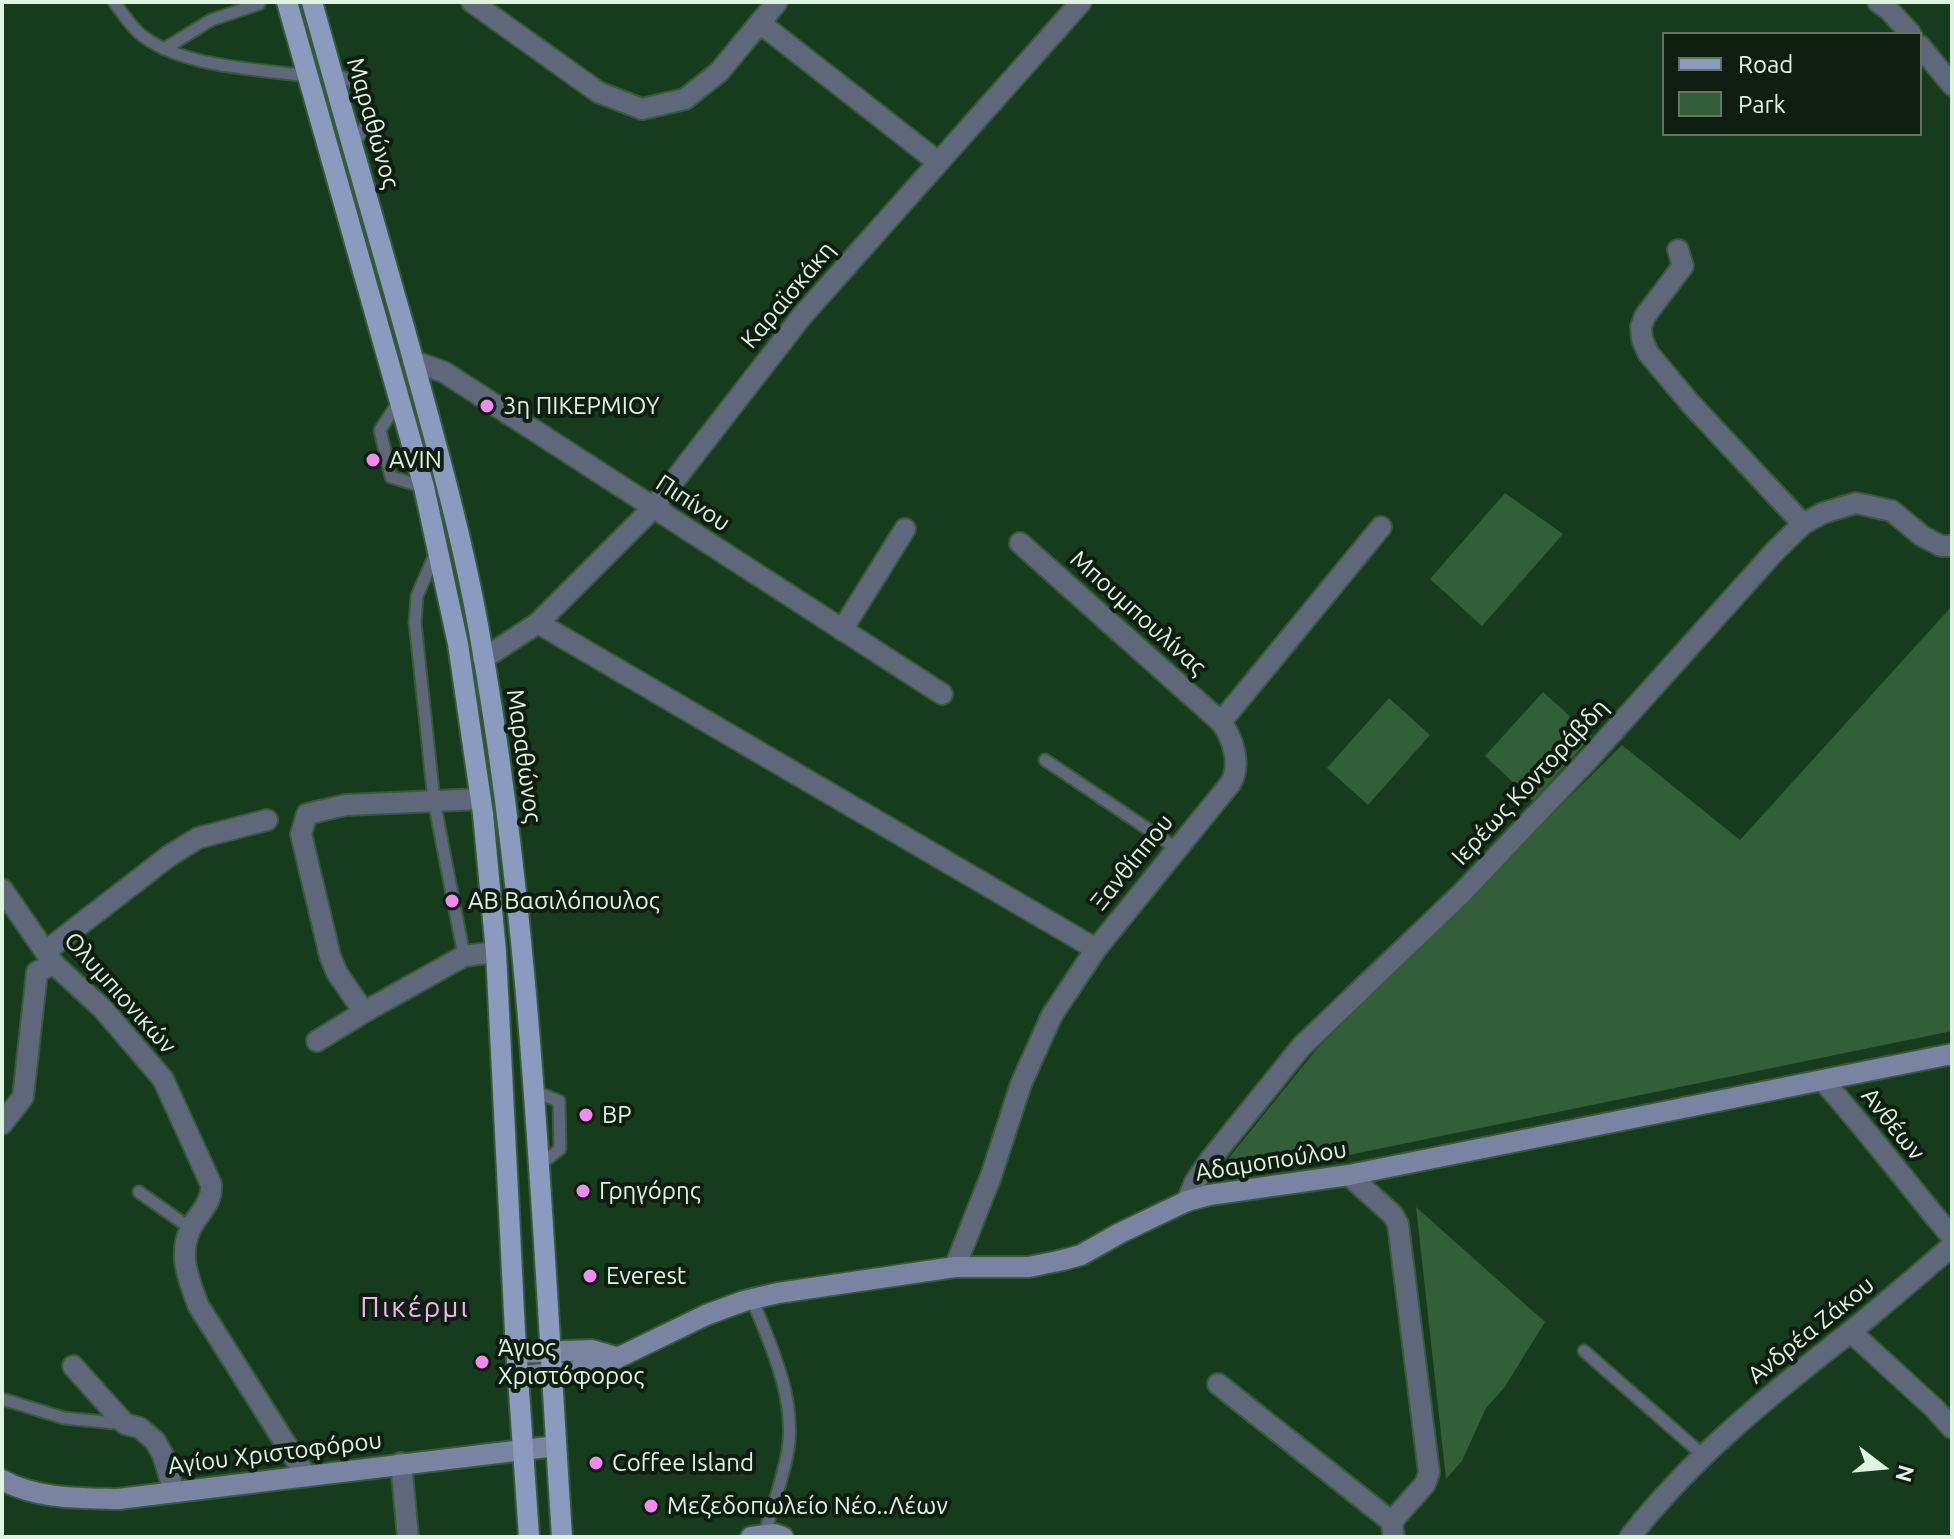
<!DOCTYPE html>
<meta charset="utf-8">
<style>
body{margin:0}
#map{position:relative;width:1954px;height:1539px;overflow:hidden;background:#173b1d;font-family:Ubuntu,sans-serif}
canvas{display:block}
.frame{position:absolute;inset:0;border:4px solid #dff4e0;pointer-events:none}
.legend{position:absolute;left:1662px;top:32px;width:260px;height:104px;box-sizing:border-box;background:#0f1e11;border:2px solid #627464;margin:0;padding:10px 14px;list-style:none;font-size:24px;color:#dff4e0}
.legend li{display:flex;align-items:center;gap:16px;height:40px}
.legend b{width:40px;border:2px solid #627464}
.north{position:absolute;left:1842px;top:1427px;width:80px;height:80px;-webkit-text-stroke:6px #0f1e11;paint-order:stroke;rotate:106deg;font-size:22px;font-weight:700;line-height:32px;text-align:center;color:#dff4e0}
.north::after{content:'';display:block;margin:auto;width:28px;height:36px;background:#dff4e0;clip-path:polygon(50% 0,100% 100%,50% 72%,0 100%)}
</style>
<div id="map">
<canvas width="1954" height="1539"></canvas>
<div class="frame"></div>
<ul class="legend">
<li><b style="height:10px;background:#8b9bc0"></b>Road</li>
<li><b style="height:22px;background:#325e38"></b>Park</li>
</ul>
<div class="north">N</div>
</div>
<script>
const c = document.querySelector('canvas').getContext('2d');
c.lineJoin = 'round';
function fillPath(path, color) { c.fillStyle = color; c.fill(path, 'evenodd'); }
function stroke(path, color, width, dash) { c.strokeStyle = color; c.lineWidth = width; c.lineCap = dash ? 'butt' : 'round'; c.setLineDash(dash || []); c.stroke(path); }
function label(font, color, halo, rows, align = 'center') {
  c.font = font + ' Ubuntu,sans-serif'; c.lineWidth = 8; c.setLineDash([]); c.textBaseline = 'middle'; c.strokeStyle = halo; c.fillStyle = color; for (const [text, x, y, turn = 0] of rows) {
    c.save(); c.translate(x, y); c.rotate((+turn || 0) * Math.PI / 180); c.textAlign = isNaN(turn) ? turn : align; if (halo) c.strokeText(text, 0, 0); c.fillText(text, 0, 0); c.restore();
  }
}
fillPath(new Path2D(`
 M1505 493 1563 534 1482 626 1430 579Z
 M1952 606V1031L1237 1178 1228 1159 1315 1051 1622 745 1740 840Z
 M1543 692 1592 736 1533 801 1485 756Z
 M1389 698 1430 735 1368 805 1327 768Z
 M1416 1207 1545 1322 1504 1388 1486 1408 1462 1461 1446 1479Z`), '#325e38');
const lane = new Path2D(`
 M114 2C122 12 129 24 138 32 176 67 258 69 308 76
 M164 49 211 20 259 4
 M332 73 360 85 370 119 353 145
 M399 401 380 430 391 477 424 487
 M436 552 417 596 415 622 434 801 464 956
 M1045 760 1176 848
 M533 1091 559 1101 560 1149 538 1166
 M139 1192 190 1228
 M752 1299C771 1345 796 1399 788 1450 783 1478 773 1507 764 1535
 M1584 1351 1704 1456
 M2 1399 64 1418 125 1424`);
const street = new Path2D(`
 M472 2 598 92 642 109 685 99 719 72 777 2
 M1878 2 1889 10 1911 34
 M760 23 938 162
 M1920 46 1952 85
 M1678 250 1683 266 1645 316 1641 327 1642 339 1648 353 1690 403 1803 524
 M413 361 444 372 942 694
 M538 623 1096 949
 M842 630 905 529
 M483 659 538 623 653 508 802 316 1081 2
 M1221 722 1381 527
 M481 799 346 805 307 814 301 834 330 956 337 973 364 1012 464 956 496 952
 M2 889 54 964 103 1009 163 1079 211 1184C213 1204 197 1214 190 1230 178 1256 189 1280 198 1305L306 1476
 M46 951 169 856 198 838 267 820
 M317 1041 364 1012
 M1824 1082C1869 1132 1908 1185 1952 1237
 M2 1124 23 1097 37 972 54 964
 M1349 1175 1393 1215 1398 1224 1429 1473 1425 1484 1394 1519 1392 1526 1394 1537
 M1187 1201 1195 1182 1210 1160 1301 1047 1462 893 1586 762 1776 550 1803 524 1823 513 1856 503 1892 511 1922 536 1941 546H1952
 M955 1267 991 1176 1021 1084 1052 1015 1096 949 1230 784C1242 765 1233 739 1221 722L1020 543
 M1851 1332 1934 1408 1952 1428
 M73 1366 125 1424 140 1428 155 1441 163 1455 174 1492
 M1218 1384 1392 1522
 M401 1463 408 1537
 M1630 1537C1691 1458 1771 1394 1849 1333 1884 1305 1918 1275 1952 1246`);
const secondary = new Path2D(`
 M516 1353 592 1350 616 1357
 M518 1376 571 1372 605 1364 706 1315 744 1301 778 1293 955 1267H1029L1063 1260 1081 1255 1120 1233 1187 1201 1209 1195 1349 1175 1952 1054
 M2 1480C36 1499 80 1498 118 1499L556 1446
 M751 1537 774 1534 783 1537`);
const primary = new Path2D(`
 M287 2 424 487 458 644 483 814 496 952 515 1332 529 1537
 M312 2C343 113 374 223 406 334 433 433 461 530 479 631 533 930 542 1235 562 1537`);
stroke(lane, '#37593c', 15);
stroke(street, '#37593c', 24);
stroke(secondary, '#37593c', 24);
stroke(primary, '#37593c', 24);
stroke(lane, '#5f677a', 11);
stroke(street, '#5f677a', 20);
stroke(secondary, '#7884a1', 20);
stroke(primary, '#8b9bc0', 20);
for (const [x, y, r, color] of [
 [487,406,8,"#f28af2"],
 [373,460,8,"#f28af2"],
 [452,901,8,"#f28af2"],
 [586,1115,8,"#f28af2"],
 [583,1191,8,"#f28af2"],
 [590,1276,8,"#f28af2"],
 [482,1362,8,"#f28af2"],
 [596,1463,8,"#f28af2"],
 [651,1506,8,"#f28af2"]
]) { const dot = new Path2D(); dot.arc(x, y, r, 0, 2 * Math.PI); c.fillStyle = color; c.fill(dot); stroke(dot, '#0f1e11', 3); }
label('24px', '#dff4e0', '#0f1e11', [
 ["Μαραθώνος",373,123,74],
 ["Καραϊσκάκη",788,295,-50],
 ["Πιπίνου",693,503,33],
 ["Μπουμπουλίνας",1138,613,42],
 ["Μαραθώνος",524,756,82],
 ["Ιερέως Κοντοράβδη",1530,782,-47],
 ["Ξανθίππου",1132,862,-51],
 ["Ολυμπιονικών",120,993,48],
 ["Ανθέων",1893,1124,51],
 ["Αδαμοπούλου",1271,1161,-9],
 ["Ανδρέα Ζάκου",1811,1330,-39],
 ["Αγίου Χριστοφόρου",275,1453,-7]
]);
label('24px', '#dff4e0', '#0f1e11', [
 ["3η ΠΙΚΕΡΜΙΟΥ",503,406],
 ["AVIN",389,460],
 ["ΑΒ Βασιλόπουλος",468,901],
 ["BP",602,1115],
 ["Γρηγόρης",599,1191],
 ["Everest",606,1276],
 ["Άγιος",498,1348],
 ["Χριστόφορος",498,1376],
 ["Coffee Island",612,1463],
 ["Μεζεδοπωλείο Νέο..Λέων",667,1506]
], 'left');
c.letterSpacing = '2px';
label('28px', '#eeb4ed', '#0f1e11', [
 ["Πικέρμι",415,1308]
]);
c.letterSpacing = '0px';
</script>
